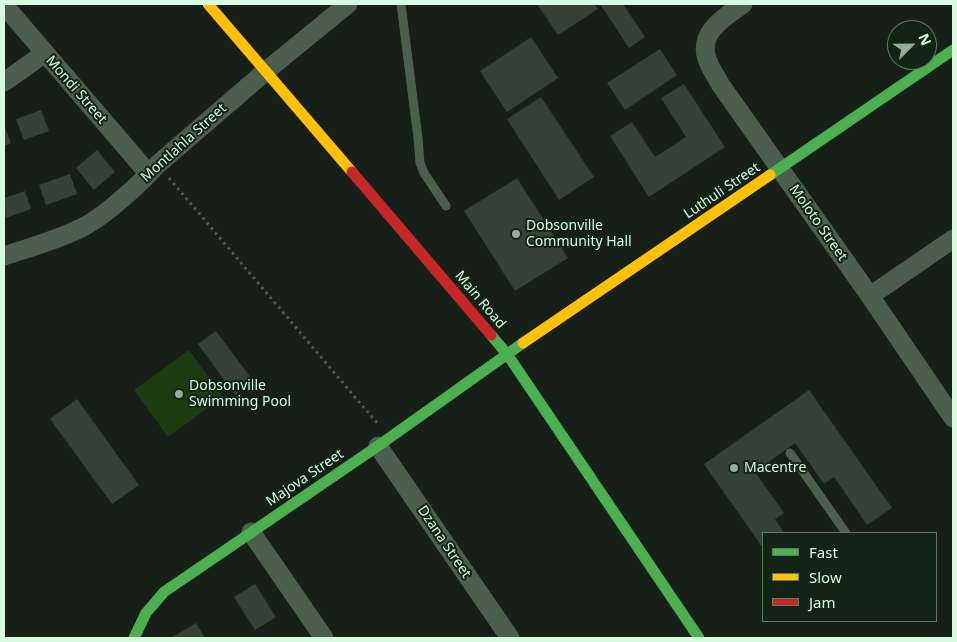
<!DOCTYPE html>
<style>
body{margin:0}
#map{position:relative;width:957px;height:642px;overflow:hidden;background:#162018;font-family:"Noto Sans",sans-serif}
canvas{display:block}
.frame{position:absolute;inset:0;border:5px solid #d9fadf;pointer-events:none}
.legend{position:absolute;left:762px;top:532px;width:175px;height:90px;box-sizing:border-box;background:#122416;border:1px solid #627a66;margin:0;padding:6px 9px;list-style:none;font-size:15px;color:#d9fadf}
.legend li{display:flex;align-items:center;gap:10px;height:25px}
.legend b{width:25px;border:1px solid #627a66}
.north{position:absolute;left:887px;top:20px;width:50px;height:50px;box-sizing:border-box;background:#122416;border:1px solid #627a66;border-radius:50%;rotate:67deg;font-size:14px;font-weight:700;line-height:20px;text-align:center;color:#d9fadf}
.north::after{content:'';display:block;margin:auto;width:18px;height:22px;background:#95ae99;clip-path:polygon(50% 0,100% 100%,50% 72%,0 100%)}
</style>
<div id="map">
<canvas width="957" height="642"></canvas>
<div class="frame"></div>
<ul class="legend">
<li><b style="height:6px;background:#4caf50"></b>Fast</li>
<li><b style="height:6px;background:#ffc107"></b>Slow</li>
<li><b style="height:6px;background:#c62828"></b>Jam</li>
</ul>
<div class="north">N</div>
</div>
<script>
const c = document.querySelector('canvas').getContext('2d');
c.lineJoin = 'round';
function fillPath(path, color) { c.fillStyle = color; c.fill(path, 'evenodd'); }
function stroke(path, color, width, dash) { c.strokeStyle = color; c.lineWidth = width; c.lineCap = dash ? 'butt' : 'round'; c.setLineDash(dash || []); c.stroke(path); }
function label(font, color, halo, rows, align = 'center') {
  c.font = font + ' "Noto Sans",sans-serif'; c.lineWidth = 4; c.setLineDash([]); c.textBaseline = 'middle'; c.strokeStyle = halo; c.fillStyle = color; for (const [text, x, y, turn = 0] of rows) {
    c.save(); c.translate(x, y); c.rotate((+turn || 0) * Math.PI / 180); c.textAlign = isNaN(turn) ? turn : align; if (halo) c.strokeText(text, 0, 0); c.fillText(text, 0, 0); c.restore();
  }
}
fillPath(new Path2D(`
 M189 350 223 397 168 437 134 390Z`), '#1d3b11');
fillPath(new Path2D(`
 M537 4H594L598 9 558 35Z
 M600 4H623L645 37 629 48Z
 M531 37 558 78 507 112 480 71Z
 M660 49 677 75 625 110 607 83Z
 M684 84 725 147 649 197 610 136 632 122 655 157 686 137 661 98Z
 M541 97 594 177 559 200 507 119Z
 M41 110 49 131 24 140 16 119Z
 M4 125 11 143 4 146Z
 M97 150 115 172 94 190 76 168Z
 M70 174 77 194 46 205 39 185Z
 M517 178 568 258 515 291 464 211Z
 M25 191 31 209 6 218 4 212V198Z
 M216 331 254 382 235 395 198 344Z
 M809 390 892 508 867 525 834 477 824 484 795 443 755 472 784 513 775 519 784 533H763V548L704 464Z
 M77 399 139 485 112 504 50 419Z
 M255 584 276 617 255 630 234 597Z
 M196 623 205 638H171Z`), '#344238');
stroke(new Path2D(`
 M169 178 377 423`), '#525f49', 3, [2.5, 4]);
stroke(new Path2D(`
 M401 4 418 138 420 163 424 173 446 206
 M790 453 846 533`), '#4c5f4e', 9);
stroke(new Path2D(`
 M743 4C725 17 698 32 707 59 710 68 716 76 720 84L870 296 953 418
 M4 5 149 174
 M4 82 45 53
 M4 256C31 247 58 240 83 227 105 216 141 183 157 165L266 71 348 4
 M870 296 953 239
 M378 446 510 638
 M251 532 324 638`), '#4c5f4e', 19);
stroke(new Path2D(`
 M770 175 953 50
 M491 335 507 354 699 638
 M134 638 146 613 164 592 378 446 523 343`), '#4caf50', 11);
stroke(new Path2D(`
 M208 4 352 172
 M523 343 770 175`), '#ffc107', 11);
stroke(new Path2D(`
 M352 172 491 335`), '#c62828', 11);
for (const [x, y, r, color] of [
 [516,234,5,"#95ae99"],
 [179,394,5,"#95ae99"],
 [734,468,5,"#95ae99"]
]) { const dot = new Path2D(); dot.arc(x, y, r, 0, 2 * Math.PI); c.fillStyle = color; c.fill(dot); stroke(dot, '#122416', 2); }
label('14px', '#d9fadf', '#122416', [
 ["Mondi Street",76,90,49],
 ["Montlahla Street",184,143,-42],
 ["Luthuli Street",722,191,-34],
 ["Moloto Street",818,223,55],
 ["Main Road",480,300,50],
 ["Majova Street",305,478,-34],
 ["Dzana Street",444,542,56]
]);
label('14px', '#d9fadf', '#122416', [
 ["Dobsonville",526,226],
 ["Community Hall",526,242],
 ["Dobsonville",189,386],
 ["Swimming Pool",189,402],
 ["Macentre",744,468]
], 'left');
</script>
